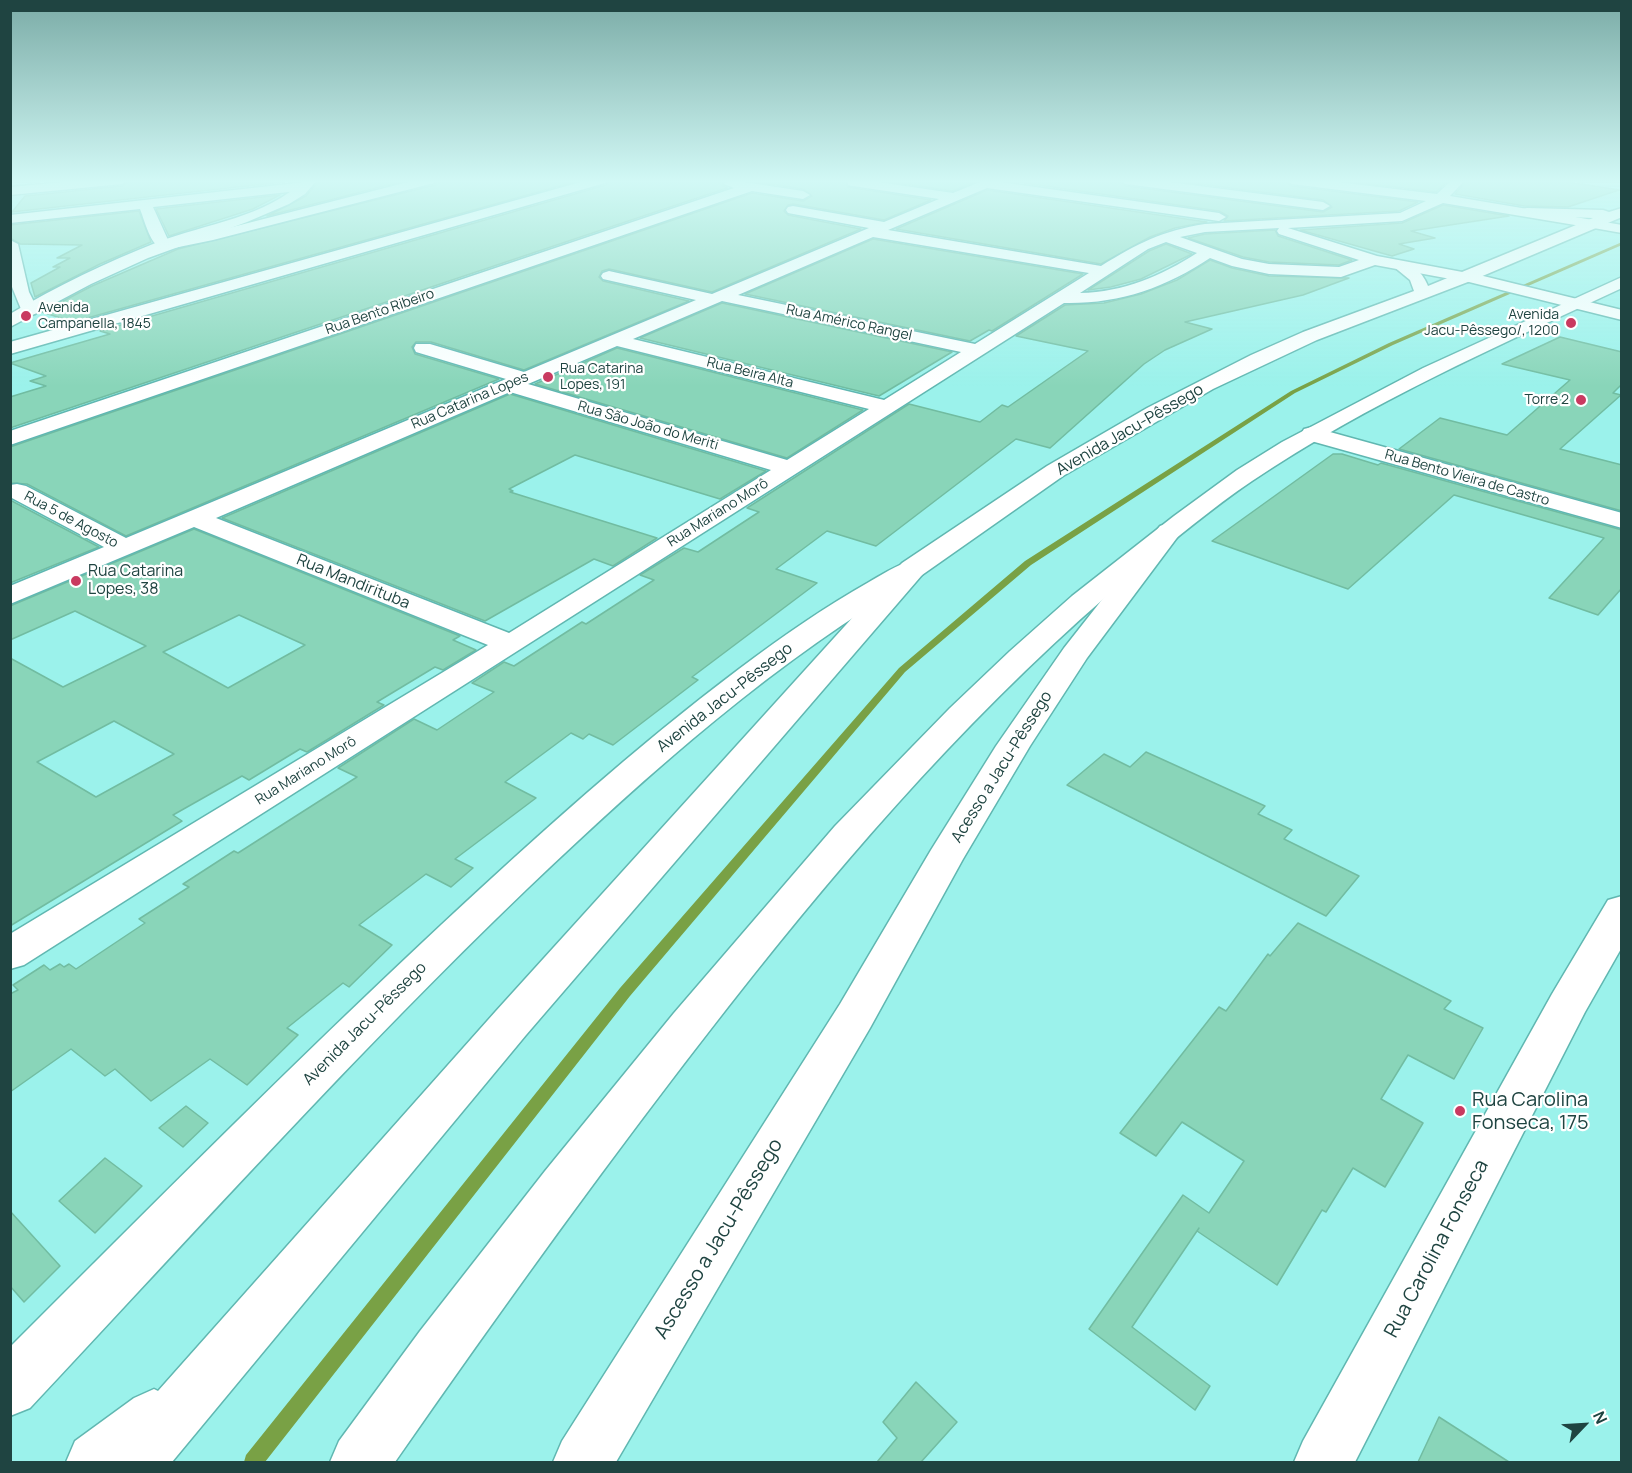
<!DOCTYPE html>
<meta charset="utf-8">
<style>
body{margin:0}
#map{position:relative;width:1632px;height:1473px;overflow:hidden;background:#9bf2eb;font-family:Manrope,sans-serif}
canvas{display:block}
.frame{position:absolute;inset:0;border:12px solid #1f4441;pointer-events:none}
.north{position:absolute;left:1554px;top:1395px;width:60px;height:60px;-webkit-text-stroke:4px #fff;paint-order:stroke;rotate:65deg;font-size:16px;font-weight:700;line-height:24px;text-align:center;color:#1f4441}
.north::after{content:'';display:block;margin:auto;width:21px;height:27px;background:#1f4441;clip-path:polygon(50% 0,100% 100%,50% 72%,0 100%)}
</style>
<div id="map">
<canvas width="1632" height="1473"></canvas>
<div class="frame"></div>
<div class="north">N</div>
</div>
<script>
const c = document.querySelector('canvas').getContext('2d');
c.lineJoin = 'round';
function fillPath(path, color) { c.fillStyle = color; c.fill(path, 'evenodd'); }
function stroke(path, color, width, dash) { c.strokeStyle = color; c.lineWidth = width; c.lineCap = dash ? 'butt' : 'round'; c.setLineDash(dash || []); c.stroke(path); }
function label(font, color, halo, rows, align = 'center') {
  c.font = font + ' Manrope,sans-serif'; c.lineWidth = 4.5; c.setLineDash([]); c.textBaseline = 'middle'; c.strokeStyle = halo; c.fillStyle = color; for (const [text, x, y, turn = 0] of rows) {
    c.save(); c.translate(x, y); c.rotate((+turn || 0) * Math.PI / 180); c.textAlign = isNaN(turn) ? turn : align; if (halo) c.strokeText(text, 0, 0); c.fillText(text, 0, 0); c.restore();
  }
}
fillPath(new Path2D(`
 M1622 242V245L1393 345 1295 393 1031 565 905 672 630 996 265 1462H244L246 1455 620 988 899 668 1025 561 1291 391 1389 343Z`), '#79a145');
const building = new Path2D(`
 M130 180H301L12 212 25 196 122 186Z
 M319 180H408L267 216 306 196Z
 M438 180H581L73 322 42 312 92 286 178 249 435 185Z
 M609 180H726L722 185 727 188 10 428V397L46 386 30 381 46 376 10 363 110 334 100 331 606 185Z
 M743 180H846L848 187 931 200 884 220 793 204 788 205 784 211 788 215 861 229 712 292 609 269 602 271 599 277 603 281 689 301 524 370 431 342H416L412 347 415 354 499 379 126 536 27 484 10 483V447L752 193 803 201 812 196 803 189Z
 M878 180H980L953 191Z
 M1003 180H1118L1126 186 1323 212 1332 207 1323 200 1168 180H1284L1292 186 1418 202 1399 211 1224 221 1228 216 1219 211Z
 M1336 180H1449L1436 192Z
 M1467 180H1555L1619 190 1568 207 1524 206 1455 194Z
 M987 190 1207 222 1175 228 1150 237 1101 264 896 229Z
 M280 195 253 209 169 236 156 209Z
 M1443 205 1509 216 1411 231 1435 238 1399 244 1414 249 1392 256 1300 230 1402 223Z
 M139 211 151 242 100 264 35 297 31 283 60 267H53L70 258H57L82 245 20 244 10 238V225Z
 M1275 230 1278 236 1352 260 1339 265 1269 262 1243 257 1188 238 1205 234Z
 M873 239 1083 274 992 331 989 330 970 341 745 294Z
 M1166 244 1192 254 1141 279 1111 287 1088 290 1149 251Z
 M1210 260 1232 268 1269 276 1349 278 1303 295 1185 322 1212 329 1165 350 1144 364 1050 448 1016 439 876 546 827 531 776 569 817 583 692 677 698 680 613 745 589 734 583 739 571 733 505 782 536 798 455 859 473 868 451 887 426 874 359 925 392 945 349 987 343 983 287 1028 298 1035 247 1085 210 1059 151 1101 115 1069 105 1076 71 1049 10 1092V994L18 990 13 985 44 965 50 970 60 964 64 967 69 964 76 969 145 923 139 919 189 887 183 884 234 851 238 853 357 777 338 768 414 719 437 730 494 692 472 683 504 662 514 666 582 622 586 624 654 580 640 575 684 548 698 552 759 512 747 508 909 404 980 422 1002 405 1008 407 1088 351 1016 336 1065 305 1104 303 1141 294 1177 280Z
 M722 303 952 352 879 396 640 338Z
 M1560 337 1622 352V384L1613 393 1621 395 1560 449 1622 465V511L1399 449 1440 418 1507 435 1570 380 1502 364Z
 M617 348 863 410 787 458 535 384Z
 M510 394 766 471 720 499 575 455 509 489 513 491 510 492 657 538 613 566 594 559 485 621 222 518Z
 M1333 454H1342L1378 465 1381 463 1622 530V588L1598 615 1549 598 1604 538 1454 495 1348 589 1212 541Z
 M10 500 99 547 10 583Z
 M194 529 460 636 453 640 476 650 443 670 435 667 377 702 384 705 307 752 300 749 249 780 242 776 173 815 182 821 10 926V658L63 687 146 646 75 611 10 640V606ZM239 615 305 645 228 688 163 652ZM114 721 174 754 96 797 37 762Z
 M1146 752 1265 806 1258 814 1292 830 1284 839 1359 876 1326 916 1067 785 1104 754 1130 767Z
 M1298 923 1451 1001 1444 1009 1483 1028 1454 1079 1408 1055 1381 1099 1423 1123 1385 1187 1353 1168 1326 1212 1322 1210 1277 1285 1197 1231 1199 1228 1132 1327 1210 1386 1195 1410 1089 1329 1183 1195 1209 1213 1244 1161 1182 1122 1156 1156 1120 1133 1219 1007 1226 1011 1268 954 1270 956Z
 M186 1106 208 1123 183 1147 159 1128Z
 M105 1158 142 1186 95 1233 59 1201Z
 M10 1211 60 1266 24 1302 10 1286Z
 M916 1382 957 1422 921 1462H877L897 1438 883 1422Z
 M1439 1417 1509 1462H1418Z`);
fillPath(building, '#89d5b9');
stroke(building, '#71bca1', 1.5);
const minor = new Path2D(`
 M86 180H128L122 184 10 195V187Z
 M416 180H436L434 183 213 240 164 250C150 246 145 221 140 209L10 223V215L306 182 312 186 306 190 153 207 168 240 213 232Z
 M588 180H607L605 183 10 354V342Z
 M730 180 803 191 810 195 803 199 752 191 10 445V431L734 188 724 184Z
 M848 180H864L953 193 985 180H1001L1000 182 1219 213 1226 217 1219 221 987 188 888 230 1101 266C1138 243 1162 231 1205 224L1400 213 1426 201 1292 184 1286 180H1320L1437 194 1452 180H1465L1450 196 1593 220 1600 224 1593 228 1443 203 1402 221 1288 228 1377 256 1473 274 1475 277 1473 280 1467 282 1375 265 1341 277 1269 274 1232 266 1210 258C1165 288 1119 304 1064 303L24 965 10 969V934L488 645 194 527 10 604V586L104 547 10 497V485L17 484 26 486 126 538 506 379 416 352 414 348 416 344H430L524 372 696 300 603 279 601 276 603 273 609 271 712 294 869 228 788 213 786 210 788 207 793 206 884 222 939 199 853 186 848 185ZM1279 228 1277 231 1279 234 1359 260 1339 267 1269 264 1242 259 1180 237 1205 232ZM873 237 1089 273 975 344 738 295ZM1166 242 1197 253C1161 276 1124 292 1080 293L1148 249ZM722 301 961 352 884 400 633 339ZM617 346 869 409 787 460 528 384ZM510 392 771 470 509 633 216 518Z
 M1120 180H1153L1323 202 1330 206 1323 210 1126 184Z
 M10 240 18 244 29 292 38 310 35 314H23L10 282Z
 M1312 427 1622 513V528L1304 439 1301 434 1304 429Z
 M1622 896V947L1585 1012 1355 1462H1294L1303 1441 1552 994 1608 900Z`);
const tertiary = new Path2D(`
 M1593 220 1622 225V233L1588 227 1586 224 1588 221Z
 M1467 272 1622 310V320L1461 280 1459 277 1461 274Z
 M1169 523 1178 526 1182 531 1087 658 1030 746 963 859 870 1028 616 1462H553L562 1441 840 1004 931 850 996 746 1064 648 1160 526Z
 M912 561 922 563 925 569 922 575C775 660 650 772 528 888 355 1054 194 1233 30 1408L10 1416V1347C152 1205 294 1062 441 925 537 836 634 748 739 669 780 638 823 608 869 582 883 574 896 565 912 561Z`);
const secondary = new Path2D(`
 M304 180H317L305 194 289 204 247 222 148 258 91 284 10 327V314C57 286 107 262 158 242 205 224 267 217 304 180Z`);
const trunk = new Path2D(`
 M1527 208 1603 210 1609 212 1622 208V217L1473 280 1317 340 1213 389 1063 476 922 575 526 1035 172 1462H66L75 1441 134 1398 154 1389 158 1391 496 1011 902 563 1047 466 1147 408 1251 355 1303 332 1414 291 1410 280 1393 266 1395 263C1410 259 1423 273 1428 286L1593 218 1522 215 1520 212 1522 209Z
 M1622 277V288C1496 347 1368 403 1252 481 1212 508 1174 540 1136 571 982 700 851 850 728 1007 612 1155 502 1308 395 1462H330L339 1441 420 1331 545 1171 674 1013 835 826 950 708 1010 651 1072 596 1174 516 1237 470 1282 442 1423 368Z`);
stroke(minor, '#60b7b1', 3);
stroke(tertiary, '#60b7b1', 3);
stroke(secondary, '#60b7b1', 3);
stroke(trunk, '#60b7b1', 3);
fillPath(minor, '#fff');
fillPath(tertiary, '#fff');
fillPath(secondary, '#fff');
fillPath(trunk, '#fff');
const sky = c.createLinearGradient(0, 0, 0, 386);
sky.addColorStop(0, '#7baca7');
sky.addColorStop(0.47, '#d2f9f6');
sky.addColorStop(1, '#d2f9f600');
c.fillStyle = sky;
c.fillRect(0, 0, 1632, 386);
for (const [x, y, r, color] of [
 [26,316,6,"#c93a60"],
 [1571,323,6,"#c93a60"],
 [548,377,6,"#c93a60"],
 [1581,400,6,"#c93a60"],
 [76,581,6,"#c93a60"],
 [1460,1111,6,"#c93a60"]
]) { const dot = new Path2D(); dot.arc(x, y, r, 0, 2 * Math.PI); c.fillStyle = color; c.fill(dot); stroke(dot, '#fff', 2); }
label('14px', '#1f4441', '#fff', [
 ["Avenida",38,308],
 ["Campanella, 1845",38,324],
 ["Avenida",1559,315,"right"],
 ["Jacu-Pêssego/, 1200",1559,331,"right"],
 ["Rua Catarina",560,369],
 ["Lopes, 191",560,385],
 ["Torre 2",1569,400,"right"]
], 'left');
label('14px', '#1f4441', '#fff', [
 ["Rua Bento Ribeiro",380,312,-19],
 ["Rua Américo Rangel",849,323,12],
 ["Rua Beira Alta",750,373,14],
 ["Rua Catarina Lopes",470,401,-23],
 ["Rua São João do Meriti",648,426,16],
 ["Rua Bento Vieira de Castro",1467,478,16],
 ["Rua Mariano Morô",718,513,-32],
 ["Rua 5 de Agosto",71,520,28],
 ["Rua Mariano Morô",306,771,-32]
]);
label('16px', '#1f4441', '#fff', [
 ["Avenida Jacu-Pêssego",1130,430,-30],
 ["Rua Mandirituba",353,582,22],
 ["Avenida Jacu-Pêssego",725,698,-38],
 ["Acesso a Jacu-Pêssego",1002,767,-58],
 ["Avenida Jacu-Pêssego",365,1024,-45]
]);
label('16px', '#1f4441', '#fff', [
 ["Rua Catarina",88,572],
 ["Lopes, 38",88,590]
], 'left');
label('20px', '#1f4441', '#fff', [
 ["Rua Carolina",1472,1100],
 ["Fonseca, 175",1472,1123]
], 'left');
label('20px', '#1f4441', '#fff', [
 ["Ascesso a Jacu-Pêssego",719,1239,-59],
 ["Rua Carolina Fonseca",1437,1249,-62]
]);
</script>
